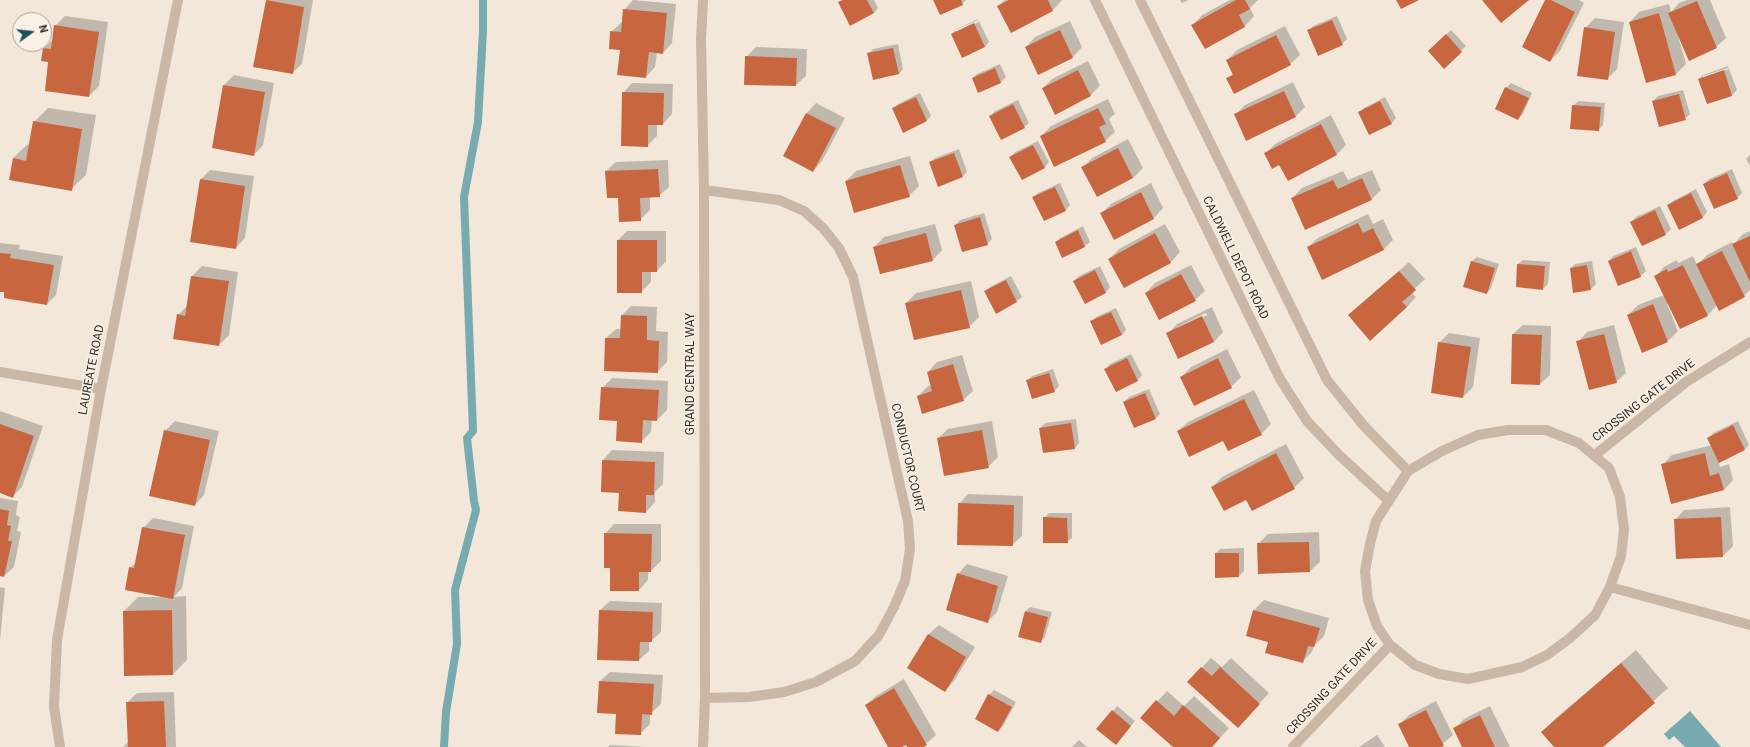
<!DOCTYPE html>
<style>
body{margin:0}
#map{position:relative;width:1750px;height:747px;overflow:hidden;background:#f2e7d9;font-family:Roboto,sans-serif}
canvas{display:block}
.north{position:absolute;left:12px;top:12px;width:40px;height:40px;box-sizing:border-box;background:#f9f1e5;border:1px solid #aba299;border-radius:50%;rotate:75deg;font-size:11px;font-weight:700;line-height:16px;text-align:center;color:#352b26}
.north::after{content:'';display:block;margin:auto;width:14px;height:18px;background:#1b5157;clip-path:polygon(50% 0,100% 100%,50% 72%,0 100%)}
</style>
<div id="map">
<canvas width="1750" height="747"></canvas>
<div class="north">N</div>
</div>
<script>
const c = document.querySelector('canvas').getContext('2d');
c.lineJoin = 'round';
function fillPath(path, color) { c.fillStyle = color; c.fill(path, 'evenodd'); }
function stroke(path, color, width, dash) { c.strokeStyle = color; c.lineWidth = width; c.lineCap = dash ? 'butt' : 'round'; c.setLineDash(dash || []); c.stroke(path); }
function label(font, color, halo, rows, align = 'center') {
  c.font = font + ' Roboto,sans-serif'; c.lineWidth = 3; c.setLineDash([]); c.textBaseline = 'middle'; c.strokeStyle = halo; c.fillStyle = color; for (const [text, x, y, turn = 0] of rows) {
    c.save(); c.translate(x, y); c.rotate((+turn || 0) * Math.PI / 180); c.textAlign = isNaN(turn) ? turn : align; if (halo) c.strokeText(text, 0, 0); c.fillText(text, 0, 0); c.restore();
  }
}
fillPath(new Path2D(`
 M1690 711 1721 747H1685L1674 736 1669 740 1664 734Z`), '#77abaf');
fillPath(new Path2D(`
 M267 0H313L302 64 292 73 255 67Z
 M633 0 676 4 672 43 663 53 657 52 655 67 646 77 621 49 611 32 622 22 624 10Z
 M842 0H874L878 8 874 13 840 2Z
 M934 0H966L962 4Z
 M1005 0H1062L1053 10 998 6Z
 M1180 0H1189L1182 3Z
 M1230 0H1258L1250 8 1254 16 1245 26 1206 48 1193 25 1202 15Z
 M1547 0H1579L1584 3 1560 51 1550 61Z
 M1687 0H1710L1726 38 1716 47 1678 36 1686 64 1676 74 1647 82 1630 22 1639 12 1669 4 1671 12 1679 3Z
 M65 16 108 22 99 86 89 96 49 62 42 61 44 48 54 38 55 26Z
 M1337 16 1347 39 1342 44 1308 31 1313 26Z
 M1595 18 1624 22 1617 69 1607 79 1585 28Z
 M978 19 989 42 985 47 952 34 957 29ZM978 20 979 22 956 32V30Z
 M1070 21 1082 47 1073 57 1038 74 1026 47 1035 37Z
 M1285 26 1300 55 1290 64 1227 79 1234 73 1227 60 1237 50Z
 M1451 30 1466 46 1444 67 1429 51Z
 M898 44 903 69 899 74 868 54 873 49Z
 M756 47 807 49 806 76 796 85 746 57Z
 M1088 61 1100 85 1091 95 1055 113 1043 88 1052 79Z
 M1000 64 1006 77 1001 82 979 91 973 78 977 74Z
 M1728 66 1737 90 1732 95 1707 103 1699 79 1703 75ZM1728 68 1729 69 1703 78V76Z
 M234 75 274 83 263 145 254 155 213 147 224 85Z
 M1293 82 1305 107 1296 116 1235 115 1245 105Z
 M632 83 673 84 672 114 663 124H657V136L647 146 623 93Z
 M1511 83 1532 93 1523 114 1518 119 1506 88Z
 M1683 90 1690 114 1685 119 1653 101 1658 96Z
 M920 93 931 116 927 120 893 109 898 104Z
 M1385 97 1396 118 1392 123 1370 134 1359 113 1364 108Z
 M1108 99 1115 114 1109 119 1115 132 1105 141 1041 136 1051 126Z
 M1018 100 1029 123 1024 127 991 116 995 111Z
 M1578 101 1605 103 1603 125 1598 130 1573 106Z
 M816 103 845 118 822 161 813 171 784 156 807 113Z
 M48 108 96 115 86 175 71 189 13 158 28 144 30 145 34 122Z
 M1331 115 1346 145 1336 155 1280 164 1265 154 1275 144Z
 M1128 139 1143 168 1133 178 1097 196 1083 167 1092 158Z
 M1038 141 1049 162 1045 167 1022 179 1011 157 1015 152Z
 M959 149 967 172 963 176 930 162 935 158Z
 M1750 155V166L1746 159Z
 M910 156 919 186 909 196 846 181 856 171Z
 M668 160 669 187 659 196 650 197V210L640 220 619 197 606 171 616 162Z
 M1732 169 1742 193 1737 198 1704 184 1709 179Z
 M210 170 254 176 245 238 236 248 201 179Z
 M1372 170 1381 190 1372 199 1292 198 1302 188 1343 171 1348 180Z
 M1060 183 1070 205 1066 210 1044 220 1033 198 1038 193Z
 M1151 183 1163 208 1154 218 1114 239 1101 214 1111 204Z
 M1696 189 1707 212 1703 217 1679 228 1668 205 1673 201Z
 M1660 206 1671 229 1666 234 1642 245 1631 222 1636 217Z
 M984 213 992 239 987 244 955 225 960 220Z
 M1368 214 1373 224 1383 219 1393 240 1383 250 1308 247 1318 238Z
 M935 224 942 250 933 260 874 247 884 237Z
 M1165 224 1180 252 1171 262 1124 287 1109 259 1119 249Z
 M1083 226 1090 242 1085 246 1063 257 1056 242 1060 238Z
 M627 231H666V261L657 271H651V282L641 292 618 240Z
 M1750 231V290L1744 296 1717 305 1708 315 1680 328 1668 304H1667L1678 331 1668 341 1642 352 1628 315 1638 305 1664 295 1655 277 1664 267 1677 260 1678 263 1693 256 1697 265 1707 255 1732 242 1733 245 1743 234Z
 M0 243 20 245 19 249 63 256 56 295 47 304 0 291Z
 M1636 247 1646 271 1641 276 1618 285 1609 261 1613 256Z
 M1477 257 1499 264 1491 288 1487 293 1472 261Z
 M1523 260 1550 262 1548 284 1543 289 1518 264Z
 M1592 261 1596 284 1591 289 1571 268 1575 264Z
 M1409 262 1425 279 1411 292 1416 297 1407 307 1359 306Z
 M1191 265 1205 291 1195 300 1146 293 1155 283Z
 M202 266 238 272 229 335 219 345 178 315 188 305 192 276Z
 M1100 266 1110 287 1106 292 1085 302 1074 281 1079 276Z
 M1011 276 1022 297 1017 301 996 312 985 292 990 287Z
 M971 281 979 317 969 327 906 303 916 293Z
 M631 306 657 307 656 331 668 332 667 362 657 372 606 338 616 329H621L622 315Z
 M1212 307 1223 332 1214 342 1168 334 1177 324ZM1206 313 1207 315 1178 329V327Z
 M1116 308 1126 330 1122 335 1091 322 1096 317Z
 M1523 325 1551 326 1550 375 1540 384 1513 334Z
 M1614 325 1626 373 1616 382 1578 342 1587 332Z
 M1449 333 1480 338 1473 387 1463 397 1439 343Z
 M1227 349 1241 377 1231 387 1181 377 1191 367Z
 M1131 354 1142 375 1138 380 1116 391 1106 369 1110 364Z
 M962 355 973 391 963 400 918 396 928 386 931 385 928 372 937 362Z
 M1053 369 1059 386 1054 391 1027 381 1032 376Z
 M612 378 668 381 667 410 657 420 652 419 651 432 641 442 618 420 602 388Z
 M1149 389 1160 414 1155 419 1124 402 1129 397Z
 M1254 390 1271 424 1261 434 1178 431 1188 422Z
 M0 411 43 426 22 487 13 496 0 492Z
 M1076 419 1079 443 1075 448 1040 428 1045 423Z
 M175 421 219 431 204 495 195 505 165 431Z
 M992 421 998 457 988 467 938 438 948 429Z
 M1738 421 1749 445 1745 449 1719 462 1720 467 1729 464 1733 480 1724 490 1662 465 1672 455 1712 445 1708 438 1713 433Z
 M1286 444 1304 478 1294 488 1246 498 1212 487 1222 477Z
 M612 450 664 452 663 484 655 492V502L646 512 620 492 603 460Z
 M968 494 1023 496 1022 536 1012 545 959 504Z
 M0 498 18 501 16 515 20 517 17 531 21 532 14 567 4 576 0 575Z
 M1730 507 1733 546 1723 556 1675 520 1684 510Z
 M1049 513H1072V538L1067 542 1044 518Z
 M153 518 194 526 182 588 174 597 186 596 187 660 173 674 124 611 138 597H161L130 568 137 561 143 528Z
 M614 524H661V561L651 571H648V580L639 590 611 567 605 534Z
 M1319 532 1320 562 1310 571 1259 573 1258 544 1268 534Z
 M1244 548V571L1239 576 1216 577V553L1220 549Z
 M967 564 1008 576 997 612 987 622 958 574Z
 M0 587 5 588 0 641Z
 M1264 600 1329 618 1324 636 1314 646 1312 652 1302 662 1269 642 1247 636 1254 610Z
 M610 601 662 603 661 632 651 641H649V651L639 660 600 610Z
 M1030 607 1052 612 1045 637 1041 642 1026 611Z
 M939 625 975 647 954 681 945 691 908 668 929 634Z
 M1636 650 1668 688 1602 747H1555L1542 732 1556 718Z
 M1211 658 1222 667 1231 658 1269 693 1247 717 1189 681Z
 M610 672 663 675 661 704 650 714V724L640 734 617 713 600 681Z
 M904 679 936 735 922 747H908L906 744 900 747H890L866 705 876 696Z
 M994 690 1016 702 1003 726 998 731 989 695Z
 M1167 691 1184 706 1194 696 1229 728 1212 747H1174L1142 718Z
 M174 692 176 747H123L129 741 127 703 137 693Z
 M1436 701 1453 735 1439 747H1410L1399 725 1409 715Z
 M1117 706 1135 721 1120 739 1113 711Z
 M1490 706 1510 747H1463L1454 729 1464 719Z
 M1377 735 1385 747H1359Z
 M1079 740 1087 747H1072Z
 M610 745 647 747H608Z`), '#0003');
stroke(new Path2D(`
 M444 747 446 712 457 644 455 590 476 510 474 501 467 438 473 431 464 197 478 122 483 31V0`), '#77abaf', 8);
fillPath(new Path2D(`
 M266 0 304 7 293 74 253 67Z
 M843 0H867L874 13 850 26 838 2Z
 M933 0H961L963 5 940 15Z
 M1009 0H1048L1053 11 1011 33 997 6Z
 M1236 0H1245L1250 9 1239 15 1245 27 1205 49 1191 25Z
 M1396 0H1419L1401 9Z
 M1482 0H1529L1501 23Z
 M1545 0H1551L1575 12 1550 62 1522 47Z
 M1697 1 1717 48 1689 61 1668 13Z
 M623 9 667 13 663 54 649 52 646 78 617 75 620 50 609 49 610 31 621 32Z
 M1659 13 1676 75 1646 83 1629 22Z
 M1332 20 1343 45 1318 56 1307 30Z
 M974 23 985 47 962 58 951 34Z
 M54 25 99 32 89 97 45 91 48 62 41 61 43 48 51 49Z
 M1584 27 1615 32 1608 80 1577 76Z
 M1060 30 1073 58 1038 75 1025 47Z
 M1446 34 1462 52 1444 69 1428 51Z
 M1276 35 1291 65 1234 94 1226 78 1233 75 1226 60Z
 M893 48 899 74 873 80 867 53Z
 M745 56 797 58 796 86 744 85Z
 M995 68 1001 83 978 93 972 78Z
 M1078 70 1091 96 1055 115 1042 88Z
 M1724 70 1732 96 1707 104 1698 79Z
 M223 85 265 92 254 156 212 148Z
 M1505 87 1529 98 1518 120 1495 109Z
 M1284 91 1296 117 1246 141 1234 114Z
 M622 92 664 93 663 125H648V147L621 146Z
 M1679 94 1686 120 1659 127 1652 101Z
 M916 97 927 121 903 133 892 108Z
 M1380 101 1392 124 1369 135 1358 112Z
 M1013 104 1025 128 1001 140 989 116Z
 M1572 105 1601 107 1599 131 1570 129Z
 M1098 108 1106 124 1099 127 1106 142 1054 167 1040 136Z
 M806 113 836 128 813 172 783 156Z
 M33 121 82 129 72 191 9 180 13 158 26 161Z
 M1321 124 1337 155 1288 181 1279 165 1272 169 1264 153Z
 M1033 145 1045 168 1022 180 1009 157Z
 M1118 148 1133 178 1097 197 1081 167Z
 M954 153 963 177 938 187 929 162Z
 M900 165 910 197 854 213 845 181Z
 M658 169 660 197 640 198 641 221 619 222 618 198H607L605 171Z
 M1727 173 1738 199 1714 209 1703 184Z
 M1362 178 1372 200 1305 230 1291 198 1333 180 1338 189Z
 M200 179 245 186 236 249 190 242Z
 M1055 187 1066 211 1044 221 1032 197Z
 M1141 192 1154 219 1114 240 1100 213Z
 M1691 193 1703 218 1679 230 1667 205Z
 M1655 210 1666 235 1642 246 1630 222Z
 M980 217 988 245 962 252 954 225Z
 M1358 223 1363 233 1373 228 1384 250 1322 280 1307 247Z
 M1078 230 1085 247 1062 258 1055 242Z
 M926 233 933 261 880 274 873 247Z
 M1155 233 1171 263 1124 288 1108 259Z
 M1750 236V282L1732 244Z
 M617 240H657V272H642V293H617Z
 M1631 251 1641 277 1618 286 1608 261Z
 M1722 251 1745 297 1719 311 1696 264Z
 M0 253 11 254 10 258 54 265 47 305 4 298V292H0Z
 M1471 261 1495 268 1487 294 1463 287Z
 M1517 264 1545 266 1543 290 1516 287Z
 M1587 265 1591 290 1573 293 1570 268Z
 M1683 265 1708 316 1680 329 1654 276 1667 269 1668 272Z
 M1095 270 1106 293 1085 304 1073 281Z
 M1399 271 1416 290 1402 302 1407 307 1370 341 1348 315Z
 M1181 274 1196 301 1159 320 1145 293Z
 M191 276 229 281 219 346 173 339 177 314 185 316Z
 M1006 280 1017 302 996 314 984 291Z
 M961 290 970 328 914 340 905 303Z
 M1653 304 1668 342 1642 353 1627 315Z
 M1111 312 1122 335 1101 345 1090 321Z
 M621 315 647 316V340L659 341 658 373 604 371 605 338H620Z
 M1202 316 1214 342 1178 359 1166 333Z
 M1512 334 1542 335 1540 385 1511 384Z
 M1604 334 1617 383 1589 390 1576 341Z
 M1438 342 1471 347 1463 398 1431 393Z
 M1127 358 1138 381 1116 392 1104 369Z
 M1218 358 1232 388 1194 406 1180 377Z
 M953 364 964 401 922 414 917 396 932 391 927 372Z
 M1049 373 1055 392 1032 399 1026 380Z
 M601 387 659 390 657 421 643 420 642 443 616 441 617 421 599 420Z
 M1145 393 1156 419 1134 428 1123 402Z
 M1244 399 1262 435 1228 451 1223 441 1189 457 1177 431Z
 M1071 423 1075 449 1043 453 1039 428Z
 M0 424 34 436 13 498 0 493Z
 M1733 425 1745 450 1719 463 1707 438Z
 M164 430 210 440 195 506 149 496Z
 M982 430 989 468 944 476 937 438Z
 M1276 453 1295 489 1252 511 1246 500 1224 511 1211 487Z
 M1705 453 1710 476 1719 473 1724 490 1671 504 1661 464Z
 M602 460 655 462 654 495H646V513L618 511 619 493 601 492Z
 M958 503 1014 505 1013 546 957 545Z
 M0 509 9 511 7 525 11 526 8 541H12L4 577 0 576Z
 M1043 517 1067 518 1068 543H1043Z
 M1721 517 1723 557 1676 559 1674 519Z
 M142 527 185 535 173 599 125 590 129 567 134 568Z
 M604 533 652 534 651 572H639V591H610V568H604Z
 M1309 542 1310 572 1258 574 1257 543Z
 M1215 553H1239V577L1215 578Z
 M957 573 998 586 988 623 946 610Z
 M172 610 173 675 124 676 123 611Z
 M599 610 653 612 652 642H640L639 661 597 660Z
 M1253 610 1320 628 1314 647 1308 646 1303 663 1265 653 1268 642 1246 636Z
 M1025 611 1048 617 1041 643 1018 637Z
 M928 634 966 657 945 692 907 668Z
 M1621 663 1655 703 1603 747H1554L1541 732Z
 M1201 667 1212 676 1220 667 1260 704 1238 728 1187 682Z
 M599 681 654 684 652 715 642 714 641 735 615 734 616 714 597 713Z
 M894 688 927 745 924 747H907L906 745 902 747H888L865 705Z
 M988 694 1012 707 998 732 975 719Z
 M1156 700 1174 716 1183 705 1220 738 1212 747H1173L1140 718Z
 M164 701 166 747H128L126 702Z
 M1112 710 1131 726 1116 745 1096 729Z
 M1426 710 1444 746 1441 747H1409L1398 724Z
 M1480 715 1495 747H1462L1453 728Z`), '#c86640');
stroke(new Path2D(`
 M703 0 701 39 704 190 705 698 703 747
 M1095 0 1280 379 1307 421 1339 455 1389 501
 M1140 0 1327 380 1364 426 1408 471
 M704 190 779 200 804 211 823 228 839 248 853 277 908 521 910 549 905 581 894 607 879 635 855 661 816 682 784 692 749 697 705 698
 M0 372 101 389
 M1508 430H1546L1579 443 1609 468 1620 497 1624 530 1621 556 1610 587 1595 615 1570 638 1547 655 1522 667 1468 679 1439 674 1415 665 1390 645 1377 626 1368 600 1365 571 1370 544 1376 521 1408 471 1442 451 1478 435Z
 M1595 455 1686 382 1750 342
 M1610 587 1750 625
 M60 747 54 707 57 640 101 389 178 0
 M1293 747 1390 645`), '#cab7a5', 10);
label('12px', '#352b26', '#f9f1e5', [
 ["CALDWELL DEPOT ROAD",1235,258,64],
 ["LAUREATE ROAD",92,370,-79],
 ["GRAND CENTRAL WAY",691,374,-90],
 ["CROSSING GATE DRIVE",1644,401,-38],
 ["CONDUCTOR COURT",907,458,77],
 ["CROSSING GATE DRIVE",1332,687,-47]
]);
</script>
